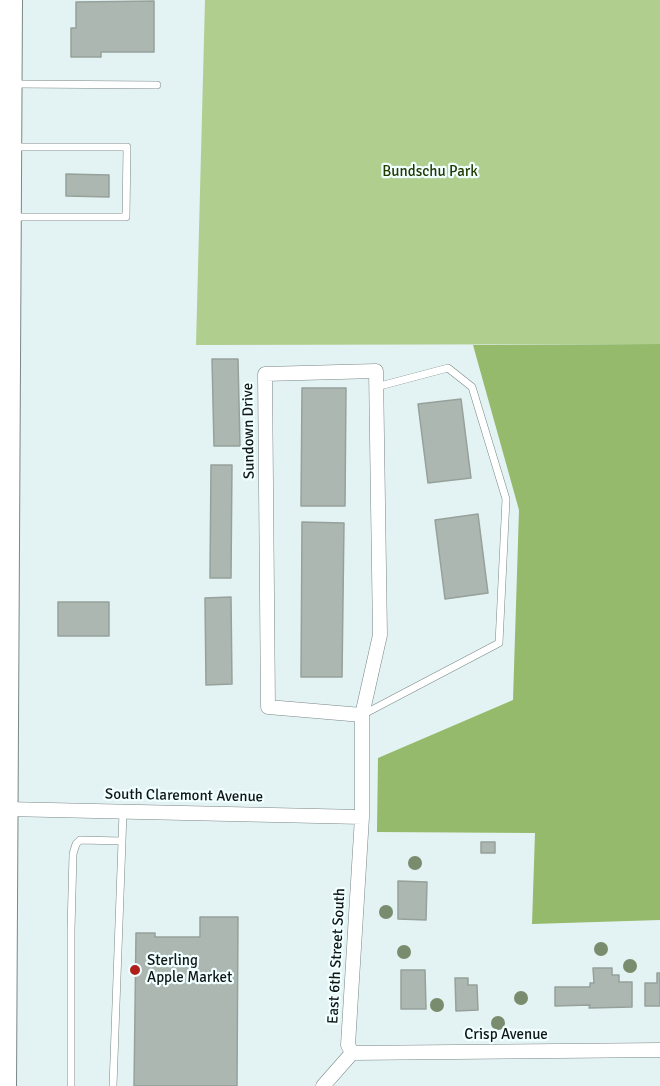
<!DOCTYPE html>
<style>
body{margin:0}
canvas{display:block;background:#e3f2f2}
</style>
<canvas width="660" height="1086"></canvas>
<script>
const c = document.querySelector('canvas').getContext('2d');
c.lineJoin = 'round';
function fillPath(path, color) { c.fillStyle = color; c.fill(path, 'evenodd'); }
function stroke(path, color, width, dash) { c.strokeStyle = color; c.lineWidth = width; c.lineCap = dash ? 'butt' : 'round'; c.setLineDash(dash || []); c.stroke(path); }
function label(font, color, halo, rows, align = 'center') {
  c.font = font + ' Signika,sans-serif'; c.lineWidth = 4.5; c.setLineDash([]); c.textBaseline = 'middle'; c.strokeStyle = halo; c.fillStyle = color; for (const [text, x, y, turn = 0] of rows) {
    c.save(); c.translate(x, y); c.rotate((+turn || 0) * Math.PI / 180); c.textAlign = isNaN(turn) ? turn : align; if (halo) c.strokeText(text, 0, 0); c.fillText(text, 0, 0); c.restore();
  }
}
fillPath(new Path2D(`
 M205 0H660V344L196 345Z`), '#b0cf8f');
fillPath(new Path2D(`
 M660 344V920L532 924 535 833 377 832 378 758 513 700 519 510 473 345Z`), '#95ba6b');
const building = new Path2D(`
 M154 1V52H101V57H71V28H76V2Z
 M66 174 109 175V197L66 196Z
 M212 359H238L240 446H214Z
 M302 388H346L345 506H301Z
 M461 399 471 478 428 483 418 404Z
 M211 465H232L231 578H210Z
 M478 514 488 593 445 599 435 520Z
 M302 522 344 523 342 677H301Z
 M231 597 232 684 206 685 205 598Z
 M58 602H109V636H58Z
 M481 842H495V853H481Z
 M398 881 427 882 426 920 398 919Z
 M200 917H238L237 1086H134L136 933H155V937H200Z
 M593 968H612V975H619V982H632V1007L589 1008 590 1005 555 1006V987H590V983H594Z
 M401 970H425L426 1009H401Z
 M657 973H660V1006H645V983H657Z
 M455 978H468V985H477L478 1010 456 1011Z`);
fillPath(building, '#acb7b1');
stroke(building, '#96a19b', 1.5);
const lane = new Path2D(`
 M15 84 157 85
 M12 147H127L126 217H12
 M364 714 499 643 506 499 472 387 448 368 376 387
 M122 841 123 811
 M71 1086V930L73 854 76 844 80 840 122 841 113 1086`);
const street = new Path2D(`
 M376 371 380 635 362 715 268 707 265 374Z
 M6 809 362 817
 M352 1053 660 1050
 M323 1086 352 1053 348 1045 362 817V715`);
const primary = new Path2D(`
 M5 1086 11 0`);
stroke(lane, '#7a8787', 8);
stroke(street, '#7a8787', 15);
stroke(primary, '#7a8787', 24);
stroke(lane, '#fff', 7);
stroke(street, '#fff', 14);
stroke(primary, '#fff', 22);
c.fillStyle = '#798c6d';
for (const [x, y] of [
 [415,863],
 [386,912],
 [601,949],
 [404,952],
 [630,966],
 [521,998],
 [437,1005],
 [498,1023]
]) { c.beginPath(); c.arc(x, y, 7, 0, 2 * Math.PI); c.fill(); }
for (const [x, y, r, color] of [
 [135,970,6,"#b0201b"]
]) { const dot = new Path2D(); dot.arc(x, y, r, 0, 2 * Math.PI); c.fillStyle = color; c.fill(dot); stroke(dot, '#f0ffff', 2); }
label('15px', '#233900', '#f0ffff', [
 ["Bundschu Park",430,172]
]);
label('15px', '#101515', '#f0ffff', [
 ["Sundown Drive",249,431,-91],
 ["South Claremont Avenue",184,796,1],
 ["East 6th Street South",337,956,-87],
 ["Crisp Avenue",506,1035]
]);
label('15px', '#101515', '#f0ffff', [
 ["Sterling",147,961],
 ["Apple Market",147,978]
], 'left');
</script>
